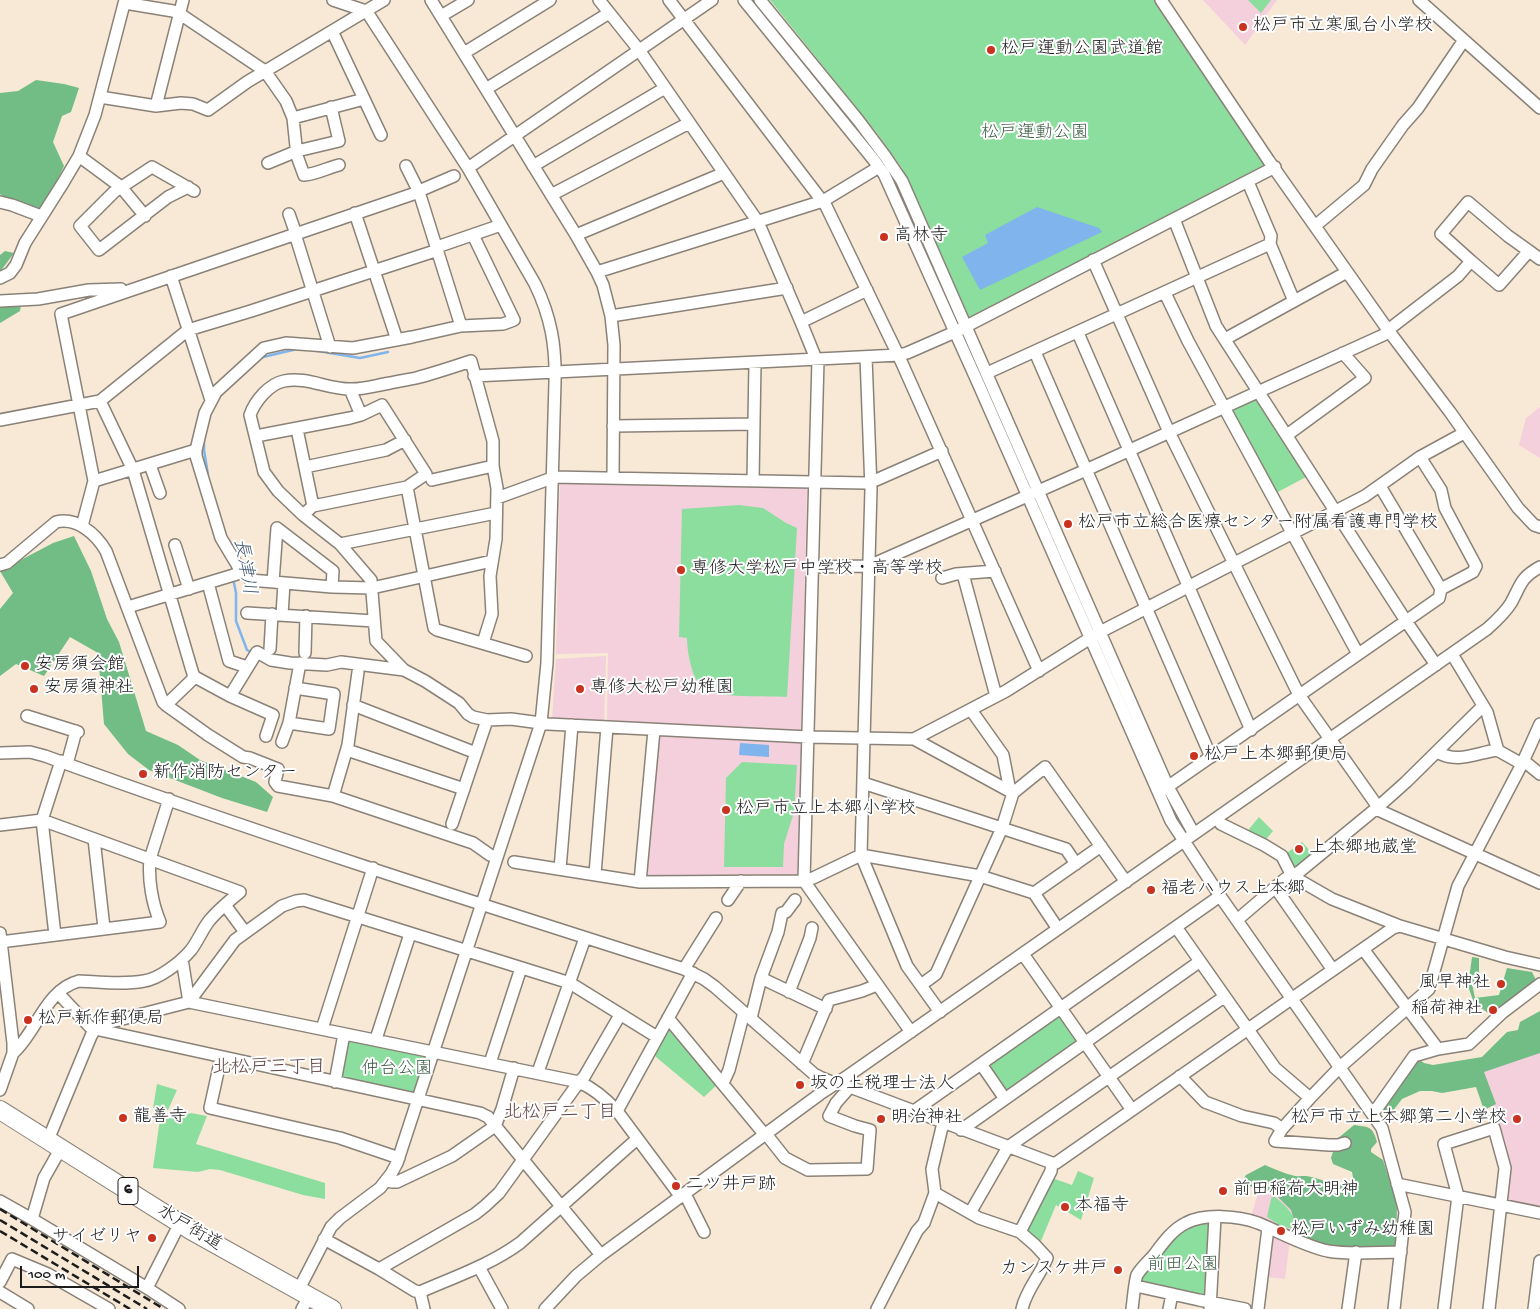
<!DOCTYPE html>
<meta charset="utf-8">
<style>
body{margin:0}
#map{position:relative;width:1540px;height:1309px;overflow:hidden;background:#f7e9d5;font-family:"Gochi Hand",sans-serif}
canvas{display:block}
.scale{position:absolute;left:20px;top:1266px;width:119px;height:22px;box-sizing:border-box;border:2px solid #1c1c1c;border-top:0;padding-left:6px;font-size:15px;line-height:18px;white-space:nowrap;color:#1c1c1c;-webkit-text-stroke:4px #fff;paint-order:stroke}
</style>
<div id="map">
<canvas width="1540" height="1309"></canvas>
<div class="scale">100 m</div>
</div>
<script>
const c = document.querySelector('canvas').getContext('2d');
c.lineJoin = 'round';
function fillPath(path, color) { c.fillStyle = color; c.fill(path, 'evenodd'); }
function stroke(path, color, width, dash) { c.strokeStyle = color; c.lineWidth = width; c.lineCap = dash ? 'butt' : 'round'; c.setLineDash(dash || []); c.stroke(path); }
function label(font, color, halo, rows, align = 'center') {
  c.font = font + ' "Gochi Hand","Klee One",sans-serif'; c.lineWidth = 4; c.setLineDash([]); c.textBaseline = 'middle'; c.strokeStyle = halo; c.fillStyle = color; for (const [text, x, y, turn = 0] of rows) {
    c.save(); c.translate(x, y); c.rotate((+turn || 0) * Math.PI / 180); c.textAlign = isNaN(turn) ? turn : align; if (halo) c.strokeText(text, 0, 0); c.fillText(text, 0, 0); c.restore();
  }
}
fillPath(new Path2D(`
 M1203 0H1277L1245 45Z
 M1540 407V458L1519 445 1526 418Z
 M560 480 674 485 807 487 801 732 607 724 608 653 556 654Z
 M606 656 604 722 552 719 556 659Z
 M659 734 800 741 803 744 799 875 644 877 657 736Z
 M1540 1019V1208L1508 1203 1504 1200 1509 1168 1480 1070Z
 M1260 1186 1272 1189 1298 1216 1302 1232 1291 1230 1285 1279 1266 1277 1271 1226 1251 1217Z`), '#f4cfdc');
fillPath(new Path2D(`
 M770 0H1157L1264 165 969 319 902 168 876 132Z
 M1248 0H1271L1261 13Z
 M1255 398 1259 400 1306 473V477L1276 493 1231 414 1232 408Z
 M739 505 763 508 786 523 797 528 787 697C771 696 713 698 703 689 692 679 687 652 687 638L679 637 682 509Z
 M742 762 797 765 794 812 784 844 783 867H724L726 778Z
 M1259 817 1273 831 1264 842 1244 835Z
 M1302 842 1314 855 1296 870 1284 855Z
 M1057 1015 1062 1017 1079 1040 1008 1094 987 1064Z
 M671 1026 719 1083 704 1097 656 1057 653 1050 666 1027Z
 M348 1038 423 1053 425 1059 414 1093 340 1081Z
 M157 1084 177 1090 168 1110 153 1108Z
 M191 1113 207 1116 196 1144 325 1183V1199L303 1195 220 1170 210 1169 198 1172 153 1168 160 1119 175 1118Z
 M1078 1171 1094 1178 1081 1220 1056 1205 1041 1241 1026 1231 1052 1178 1072 1185Z
 M1272 1195C1283 1203 1294 1212 1296 1226L1293 1229 1281 1226 1267 1217Z
 M1208 1222 1211 1226 1207 1299 1140 1284 1139 1279 1171 1239 1189 1226Z`), '#8cde9e');
fillPath(new Path2D(`
 M36 80 64 84 79 88 71 112 62 116 53 142 64 166 46 205 38 212 8 200 0 194V93L18 91Z
 M5 251 14 253 0 272V255Z
 M0 304 21 305 20 311 0 323Z
 M74 536 91 571 107 619 119 642 146 731 178 745 200 760 256 782 273 797 267 812 222 798 149 770 128 754 104 724 98 653 70 637 44 676 16 664 0 676V609L13 593 0 571 53 543Z
 M1472 957 1479 958V976L1472 984 1475 998 1499 995 1507 968 1532 972 1537 982 1491 1015 1474 1003 1468 986Z
 M1540 1011V1053L1484 1072 1496 1104 1484 1110 1476 1087 1442 1093 1432 1091H1420L1402 1099 1389 1116 1381 1109 1418 1059 1424 1063 1433 1065 1482 1057 1507 1032 1518 1030 1520 1022Z
 M1354 1125C1368 1127 1373 1126 1377 1142L1371 1149V1152L1383 1160 1397 1204 1396 1246 1333 1247 1296 1236V1227L1291 1210 1273 1192 1240 1184 1246 1175 1265 1165C1275 1169 1285 1174 1295 1176 1301 1177 1306 1175 1311 1177 1326 1180 1338 1189 1354 1183L1352 1172 1333 1164 1331 1158 1337 1139Z`), '#71bd85');
fillPath(new Path2D(`
 M1037 207 1099 228 1102 232 980 290 962 257 988 243 985 235Z
 M740 743 769 745V757L739 755Z`), '#7fb4ed');
stroke(new Path2D(`
 M312 350 360 358 388 352
 M259 358 297 349
 M204 441V450L208 475
 M233 578 236 593V621L247 650 251 652`), '#7fb4ed', 2.5);
const minor = new Path2D(`
 M431 0 576 235 597 272 603 285 611 316 614 345 613 477
 M599 0 639 50 758 222 801 322 814 354V360
 M669 0 826 206 901 361 1039 671
 M744 0 873 159 884 174 978 383 1171 821 1220 896 1382 1128 1405 1212 1394 1309
 M760 0 858 120 885 156 902 181 1168 787 1194 834
 M1161 0 1269 161 1388 330 1450 412 1518 508 1534 525 1540 527
 M1419 0 1540 108
 M125 3 173 11 180 14 265 71 286 101 293 118 297 156 304 175C317 174 327 168 339 165
 M441 16 468 0
 M332 31 381 135
 M464 53 550 0
 M486 89 609 13
 M100 97 156 106 181 103 193 104 208 110 247 82 384 0
 M156 106 183 0
 M293 118 364 99
 M79 156 121 187 145 216
 M268 163 297 151 339 141 331 107
 M406 166 419 192 461 326
 M533 166 665 88
 M468 168 712 0
 M1248 182 1271 236 1270 244 1294 301
 M188 187 168 197 99 250 80 226 114 192 152 167 194 191
 M419 191 454 176
 M551 195 689 123
 M0 202 12 205 41 216
 M355 213 397 340
 M289 214 296 234
 M1174 219 1216 326 1406 621 1436 665
 M1315 226 1364 185 1372 169 1403 125 1418 108 1464 40
 M295 234 330 347
 M576 235 724 173
 M437 247 501 225
 M1529 251 1540 259
 M1093 260 1169 432 1299 695 1378 807
 M597 272 823 201 879 167
 M171 276 211 400
 M0 278 10 273 16 265 25 243 63 183 79 156 95 115 125 0
 M1165 293 1188 341 1358 654
 M0 301 38 299 89 290 121 289
 M611 316 787 288
 M801 322 867 290
 M1388 330 1458 276 1471 261 1499 285 1529 251 1508 236 1468 202 1441 234 1471 261
 M1078 333 1251 730
 M1225 339 1347 272
 M1035 352 1211 757
 M818 360 804 881 911 1032
 M987 373 1270 244
 M474 376 899 355 907 353 955 332 1275 167
 M350 389 361 415
 M100 401 133 470 193 674 195 677 166 705
 M0 420 100 401 188 330 251 311 438 250
 M613 426 754 424
 M297 429 313 506
 M1287 435 1365 378 1343 353
 M256 436 350 418 361 415 382 405 426 474 407 487
 M1420 457 1441 490 1445 508 1476 566 1473 572 1441 589
 M150 465 160 493
 M305 467 386 450 405 440
 M552 477 865 483 876 480 942 451
 M432 480 493 466
 M753 480 755 363
 M94 481 196 450
 M497 498 552 478
 M303 515 313 506 407 487 434 628 437 630 526 656
 M82 526 94 481 61 314 419 192
 M340 544 496 513
 M175 545 189 589
 M0 565 7 563 56 522C77 517 96 534 106 551L163 702 166 705 208 735 243 757 250 758 278 769 275 782 278 786 333 796 473 843 490 855 497 857
 M813 567 869 566 1086 470 1390 332
 M963 574 996 696
 M942 578 956 574 995 571
 M250 580 332 587 372 588 492 561
 M273 582 277 528 333 571 332 587
 M208 583 229 661 247 667
 M128 607 237 574 239 568 221 538 196 456V450L205 413 216 392 264 348 286 343 353 348 412 337 461 326 503 324 514 320 473 235
 M247 613 374 621
 M282 615 284 583
 M270 649 272 614
 M305 653 306 616
 M1452 654 1487 712 1498 751
 M404 670 376 641 371 580 340 544 303 515 278 491 264 472 250 415C255 401 269 384 284 381 307 376 329 390 352 389 365 389 377 385 390 383 398 381 407 380 416 378 435 373 453 367 471 361L493 441V466L497 488 496 539 490 576 492 614 483 643
 M195 677 230 696 273 715 266 736
 M230 696 257 652 271 660 290 663 327 665 341 662 404 670 425 681 459 703 468 714 473 717 487 720 511 719 548 724 808 737 914 739 1006 691 1100 632 1365 496 1420 457 1464 433
 M353 705 476 753
 M971 710 1003 755 1010 791
 M27 716 78 732
 M289 723 329 729 334 694 295 688
 M864 739 871 489 866 357
 M864 739 861 855 907 966 940 1012
 M914 739 1013 793
 M282 742 289 723 300 663
 M347 750 464 789
 M1437 752C1457 764 1476 753 1497 750L1522 764
 M0 753 30 752 45 756C256 833 470 901 684 969L704 979 715 987 814 1074C826 1081 837 1084 850 1087L1052 1163H1056L1393 928 1400 926 1505 957 1540 965
 M1524 761 1540 774
 M67 764 76 731
 M863 783 1066 849 1076 864
 M1163 790 1439 598 1441 589 1380 486
 M333 796 348 745 358 672
 M1376 809 1540 883
 M1217 818 1221 824 1264 845 1282 856 1292 876 1332 899 1400 926
 M452 824 487 720
 M0 825 42 820 240 892C229 901 218 910 209 921 202 930 198 941 191 950 181 962 159 979 144 981 123 985 100 982 79 981 45 990 37 1032 13 1053
 M94 839 104 928
 M514 862 640 882 804 881 813 878 861 855 980 876 1034 893 1101 846
 M560 869 572 725
 M595 874 607 727
 M640 882 654 730
 M1275 887 1333 970
 M1034 893 1058 929
 M728 900 741 881
 M225 905 245 932
 M1237 920 1285 879 1299 872 1378 807 1406 782 1483 706
 M1176 927 1275 1068 1310 1098
 M0 933 13 1043V1053L0 1090
 M55 935 42 820 61 761
 M0 942 160 922C152 903 148 879 150 859L169 799
 M1363 949 1438 1049
 M1023 954 1132 1110
 M182 959 189 1002
 M684 969 716 918
 M761 978 826 1009
 M921 985 936 974 1002 828 1013 793 1045 767 1126 882
 M789 992 810 938 812 928
 M58 993 90 1027 95 1029 480 1113 488 1117 601 1255
 M189 1002 235 940 282 906 296 901 304 900 570 983 657 1037
 M668 1018 765 1135
 M751 1018 761 978 778 932 782 913 786 912 795 900
 M322 1029 373 868
 M376 1039 410 934
 M221 1058 210 1108 340 1138 399 1158
 M490 1063 521 968
 M802 1064 829 1000 862 991 877 985
 M981 1064 1005 1099
 M538 1072 585 938
 M1180 1076 1205 1102 1242 1116 1274 1123 1282 1129
 M335 1082 344 1034
 M723 1083 729 1070 744 1012
 M617 1111 693 973
 M914 1111 1220 896
 M1372 1113 1378 1107 1414 1056 1438 1049 1469 1044 1502 1013 1540 984
 M943 1123 932 1169 935 1193 979 1218 1020 1232 1035 1245 1047 1258C1040 1276 1026 1290 1022 1309
 M961 1130 1199 962
 M766 1134 785 1158 808 1170 867 1169 870 1130 855 1126 829 1116 836 1103 850 1087
 M48 1140 91 1036 95 1029 111 1022 189 1002 579 1082C595 1089 606 1099 617 1111L681 1197
 M1345 1143 1338 1145H1329L1275 1141 1282 1129 1310 1098 1340 1067 1429 989 1458 886 1522 764 1540 724
 M61 1148 44 1178 32 1219 147 1288 179 1309
 M387 1181 392 1182H397L452 1156 495 1126 502 1109 514 1068
 M1397 1184 1540 1213
 M685 1194 704 1232
 M0 1201 32 1219
 M970 1213 1008 1147 1224 997
 M1020 1232 1051 1171 1052 1163
 M324 1239 379 1269 475 1214 485 1206 499 1193 579 1082 584 1077 620 1015
 M479 1267 502 1309
 M379 1269 415 1291 420 1292C454 1277 490 1265 520 1243L637 1139
 M0 1282 12 1259 48 1274 109 1309
 M1136 1286 1199 1300 1245 1309
 M147 1288 180 1223
 M298 1291 331 1227 340 1218 380 1188 391 1174 397 1163 541 723 547 663 555 382C556 346 551 317 535 284L468 168 369 15 366 11 333 0
 M0 1292 28 1309
 M420 1292 424 1309
 M302 1309 309 1297
 M545 1309 576 1276 601 1255 820 1094 849 1075 1487 629C1496 621 1505 613 1511 603 1521 585 1520 578 1540 567
 M877 1309 917 1231 924 1223 935 1193
 M1132 1309C1133 1302 1135 1279 1137 1275 1141 1268 1149 1261 1154 1255 1163 1243 1173 1229 1186 1223 1205 1213 1239 1216 1258 1223 1280 1232 1304 1246 1328 1251 1351 1255 1378 1252 1401 1252
 M1169 1309 1172 1294
 M1210 1309 1215 1217
 M1258 1309 1268 1228
 M1348 1309 1356 1252
 M1444 1309 1458 1196 1444 1144 1494 1128 1505 1168 1489 1309
 M1534 1309 1540 1261`);
const highway = new Path2D(`
 M0 1110 192 1231 332 1309`);
stroke(minor, '#8a8278', 14);
stroke(highway, '#8a8278', 20);
stroke(minor, '#fff', 11);
stroke(highway, '#fff', 18);
stroke(new Path2D(`
 M0 1209 164 1309
 M0 1220 147 1309
 M0 1231 130 1309`), '#1c1c1c', 2.5, [8, 4]);
for (const [x, y, r, color] of [
 [1243,27,5,"#c8321e"],
 [991,50,5,"#c8321e"],
 [884,237,5,"#c8321e"],
 [1068,524,5,"#c8321e"],
 [681,570,5,"#c8321e"],
 [25,666,5,"#c8321e"],
 [34,689,5,"#c8321e"],
 [580,689,5,"#c8321e"],
 [1194,756,5,"#c8321e"],
 [143,774,5,"#c8321e"],
 [726,810,5,"#c8321e"],
 [1299,849,5,"#c8321e"],
 [1151,890,5,"#c8321e"],
 [1501,984,5,"#c8321e"],
 [1493,1010,5,"#c8321e"],
 [28,1020,5,"#c8321e"],
 [800,1085,5,"#c8321e"],
 [123,1118,5,"#c8321e"],
 [881,1119,5,"#c8321e"],
 [1517,1119,5,"#c8321e"],
 [676,1186,5,"#c8321e"],
 [1223,1191,5,"#c8321e"],
 [1065,1207,5,"#c8321e"],
 [1281,1231,5,"#c8321e"],
 [152,1238,5,"#c8321e"],
 [1118,1270,5,"#c8321e"]
]) { const dot = new Path2D(); dot.arc(x, y, r, 0, 2 * Math.PI); c.fillStyle = color; c.fill(dot); stroke(dot, '#fff', 2); }
for (const [x, y, w] of [
 [128,1191,20]
]) { const box = new Path2D(); box.roundRect(x - w / 2, y - 13.5, w, 27, 4); c.fillStyle = '#fff'; c.fill(box); stroke(box, '#1c1c1c', 1); }
label('bold 16px', '#1c1c1c', null, [
 ["6",128,1191]
]);
label('18px', '#1c1c1c', '#fff', [
 ["松戸市立寒風台小学校",1253,27],
 ["松戸運動公園武道館",1001,50],
 ["高林寺",894,237],
 ["松戸市立総合医療センター附属看護専門学校",1078,524],
 ["専修大学松戸中学校・高等学校",691,570],
 ["安房須会館",35,666],
 ["安房須神社",44,689],
 ["専修大松戸幼稚園",590,689],
 ["松戸上本郷郵便局",1204,756],
 ["新作消防センター",153,774],
 ["松戸市立上本郷小学校",736,810],
 ["上本郷地蔵堂",1309,849],
 ["福老ハウス上本郷",1161,890],
 ["風早神社",1491,984,"right"],
 ["稲荷神社",1483,1010,"right"],
 ["松戸新作郵便局",38,1020],
 ["坂の上税理士法人",810,1085],
 ["龍善寺",133,1118],
 ["明治神社",891,1119],
 ["松戸市立上本郷第二小学校",1507,1119,"right"],
 ["二ツ井戸跡",686,1186],
 ["前田稲荷大明神",1233,1191],
 ["本福寺",1075,1207],
 ["松戸いずみ幼稚園",1291,1231],
 ["サイゼリヤ",142,1238,"right"],
 ["カンスケ井戸",1108,1270,"right"]
], 'left');
label('18px', '#43604a', '#fff', [
 ["松戸運動公園",1035,134],
 ["仲台公園",397,1070],
 ["前田公園",1183,1266]
]);
label('18px', '#1c1c1c', '#fff', [
 ["水戸街道",189,1229,31]
]);
label('italic 19px', '#445970', '#fff', [
 ["長津川",243,567,80]
]);
label('19px', '#604543', '#fff', [
 ["北松戸三丁目",269,1069],
 ["北松戸二丁目",560,1114]
]);
</script>
